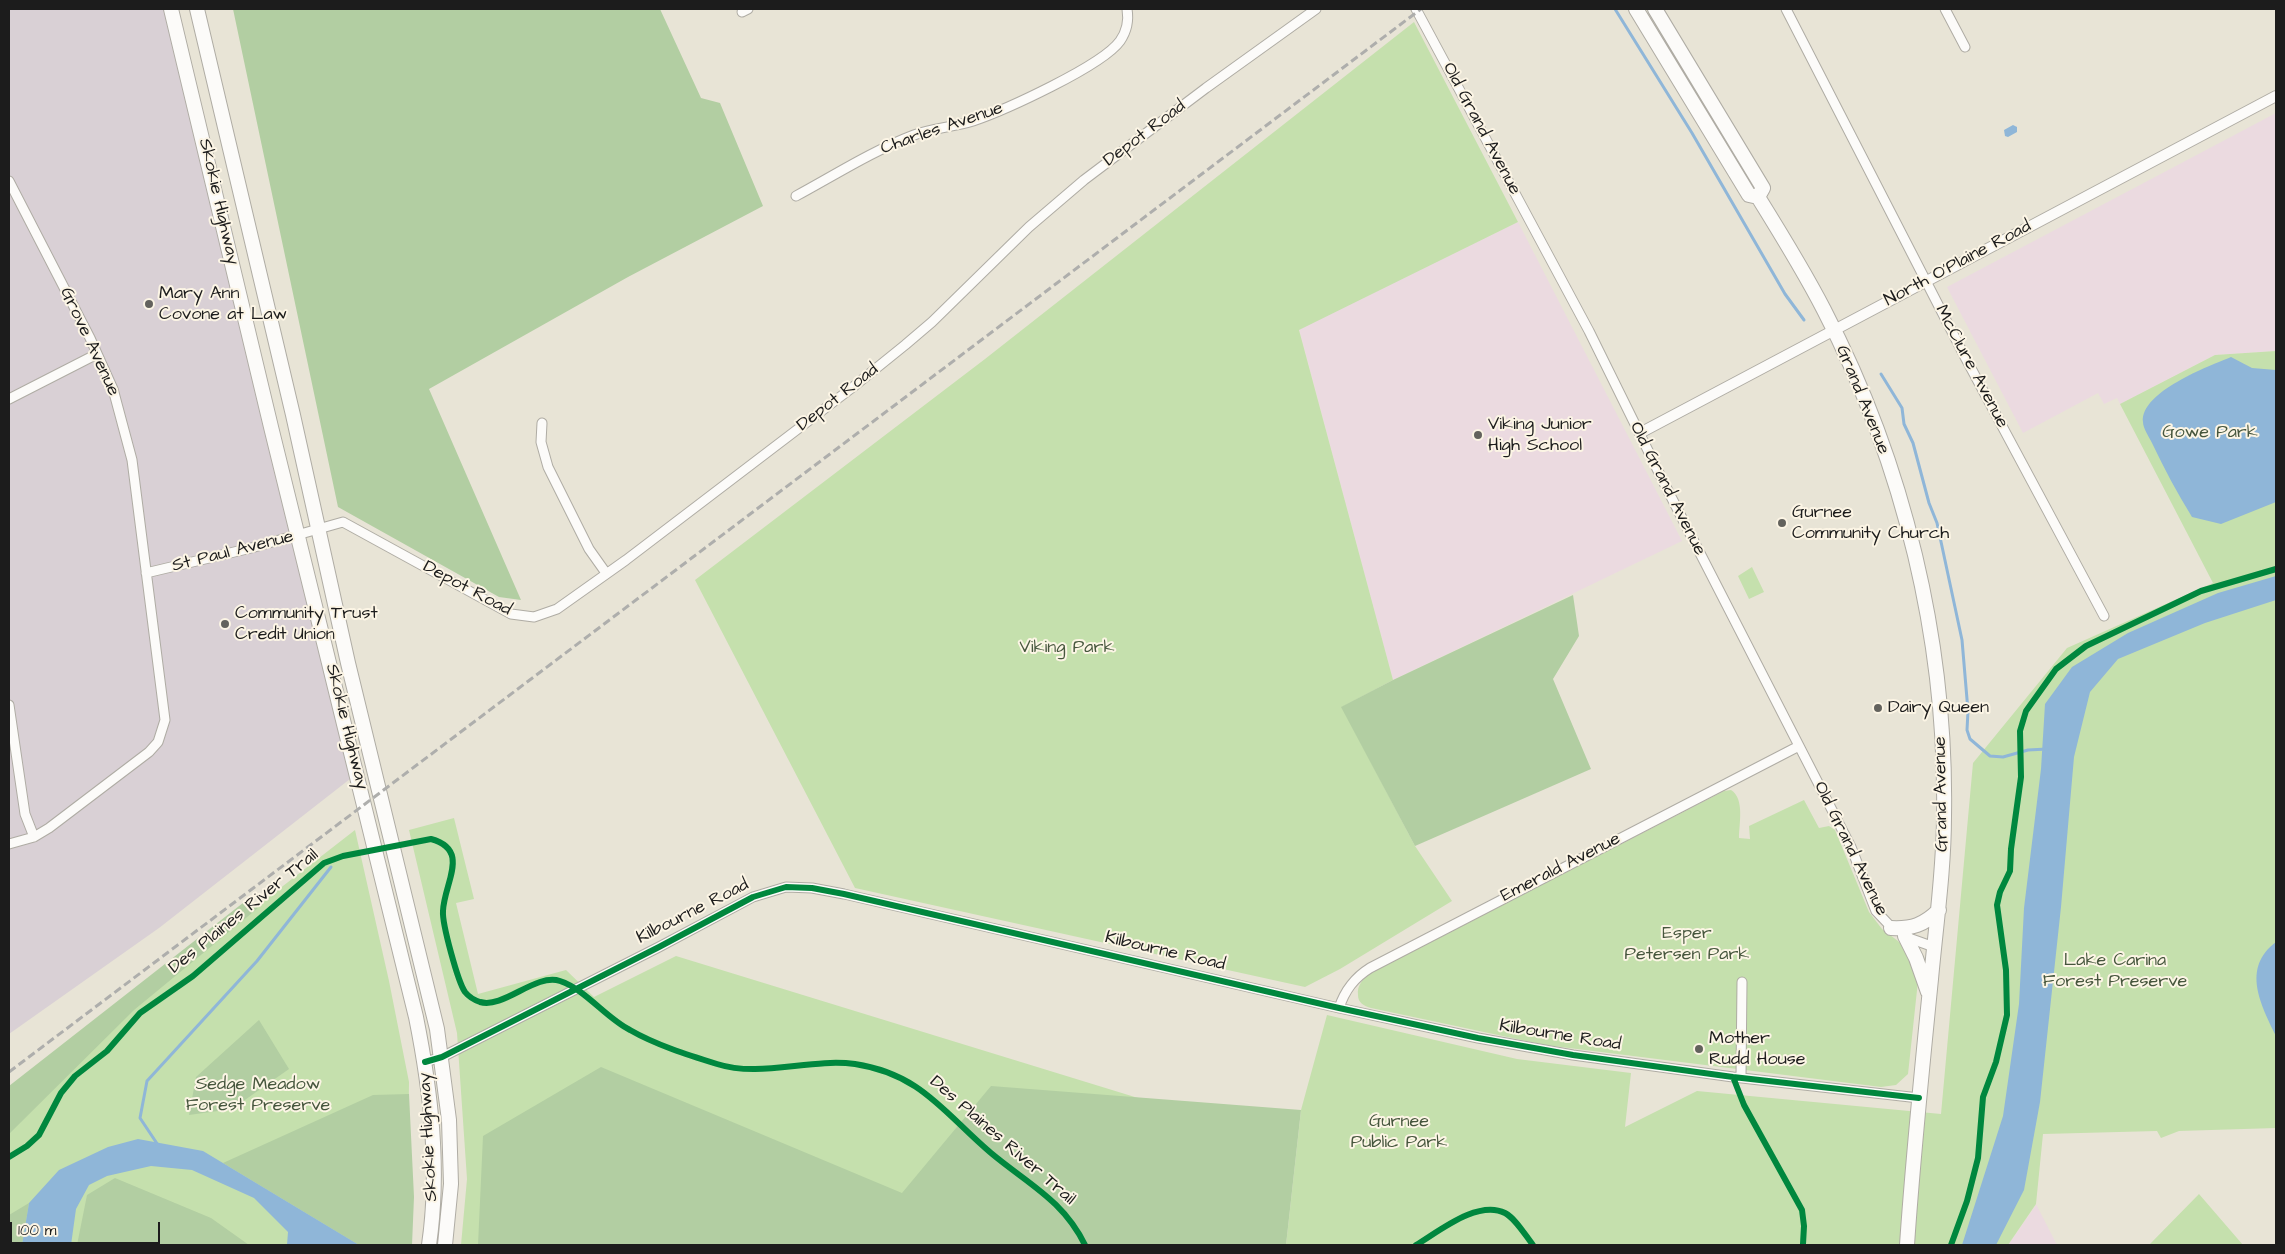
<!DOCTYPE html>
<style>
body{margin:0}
#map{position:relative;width:2285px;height:1254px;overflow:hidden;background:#e8e4d6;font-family:"Architects Daughter",sans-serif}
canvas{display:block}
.frame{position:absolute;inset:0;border:10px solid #1c1c1c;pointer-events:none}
.scale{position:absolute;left:10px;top:1222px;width:150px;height:22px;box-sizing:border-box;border:2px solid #1c1c1c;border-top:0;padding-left:6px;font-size:15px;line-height:18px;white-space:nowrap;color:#1c1c1c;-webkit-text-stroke:4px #fcf5e5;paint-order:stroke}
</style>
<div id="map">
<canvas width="2285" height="1254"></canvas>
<div class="frame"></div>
<div class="scale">100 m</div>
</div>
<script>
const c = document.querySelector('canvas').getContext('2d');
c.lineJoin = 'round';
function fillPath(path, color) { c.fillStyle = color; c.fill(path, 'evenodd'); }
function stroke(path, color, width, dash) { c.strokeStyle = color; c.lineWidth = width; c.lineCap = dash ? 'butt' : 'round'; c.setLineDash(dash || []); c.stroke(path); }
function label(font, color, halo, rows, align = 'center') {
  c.font = font + ' "Architects Daughter",sans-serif'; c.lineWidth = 4; c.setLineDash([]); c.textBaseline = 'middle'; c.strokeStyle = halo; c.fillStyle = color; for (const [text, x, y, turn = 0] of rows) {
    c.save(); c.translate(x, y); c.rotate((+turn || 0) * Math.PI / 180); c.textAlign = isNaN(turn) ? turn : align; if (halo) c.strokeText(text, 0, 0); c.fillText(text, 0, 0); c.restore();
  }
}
fillPath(new Path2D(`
 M2276 113V351L2215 355 2120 404 2117 398 2104 404 2098 393 2023 433 1947 287Z
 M1518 222 1682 541 1393 680 1299 329Z
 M2036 1204 2057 1245H2008L2036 1205Z`), '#ebdae0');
fillPath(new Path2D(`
 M9 9H172L298 535 350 779 159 928 9 1034Z`), '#d9d0d5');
fillPath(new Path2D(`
 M1414 22 1518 222 1299 330 1393 680 1342 707 1415 846 1452 901 1340 969 1305 987 855 888 695 580 985 359Z
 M2276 351V1128L2179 1131 2161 1138 2157 1131 2043 1134 2036 1204 2008 1245H1286L1301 1110 1327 1015 1517 1059 1631 1073 1625 1127 1697 1091 1941 1114 1973 763 2067 648 2213 583 2120 404 2215 355Z
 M1752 567 1764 592 1749 599 1738 576Z
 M1731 790C1745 799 1739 824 1739 838L1750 839 1749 826 1804 800 1819 828 1829 826 1835 830 1869 912 1882 929 1898 941 1910 954 1918 981 1908 1074 1896 1085 1881 1087 1545 1045 1371 1008C1364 1006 1358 1003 1358 995 1356 976 1381 968 1394 961L1724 791Z
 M454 818 474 899 456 903 478 994 566 970 594 997 676 956 1291 1145 1281 1245H461L467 1179 457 1033 409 830Z
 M355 830 389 981 409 1082 407 1245H9V1099Z
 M2199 1194 2243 1245H2149Z`), '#c5e0ad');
fillPath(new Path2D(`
 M233 9H660L701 98 720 103 763 206 628 277 429 389 521 600 499 597 338 507Z
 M1573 595 1579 636 1553 679 1591 769 1415 846 1341 707 1393 680Z
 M248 899 258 908 134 1010 9 1134V1086Z
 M259 1020 289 1069 232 1109 189 1115 196 1077Z
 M601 1067 902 1193 991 1086 1301 1110 1286 1245H478L483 1136Z
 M409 1094 414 1197 412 1245H359L223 1163 373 1095Z
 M115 1178 211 1218 249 1245H77L87 1195Z
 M29 1203 22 1245H9V1215Z`), '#b2cea2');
fillPath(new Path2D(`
 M2013 125 2017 127V132L2008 137 2005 136 2004 130Z
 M2231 357 2252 368 2276 370V502L2221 524 2192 517C2177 493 2164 468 2152 443 2149 437 2143 428 2143 422 2140 392 2209 366 2231 357Z
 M2276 576V600L2205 623 2118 659 2090 692 2074 757 2061 907 2040 1102 2024 1190 1996 1245H1962L2003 1116 2019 1004 2024 908 2041 769 2045 704 2072 667 2128 633 2218 593Z
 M2276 942V1036C2261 1005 2241 968 2276 942Z
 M138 1139 203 1151 359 1245H287L288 1232 254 1198 192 1170 151 1166 107 1176 89 1185 76 1209 71 1245H22L29 1203 59 1170 108 1147Z`), '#8fb6d8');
stroke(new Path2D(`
 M1615 9 1692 133 1785 294 1804 320
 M1881 374 1902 408 1904 424 1913 443 1929 503 1937 523 1962 640 1968 711 1967 730 1970 739 1990 756 2003 757 2028 750 2047 749
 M158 1145 140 1118 147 1081 257 961 331 867`), '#8fb6d8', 3);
const minor = new Path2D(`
 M1416 9 1589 331 1664 483 1851 847 1876 911 1894 930
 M1786 9 1965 357 2104 616
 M1945 9 1965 47
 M742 12 748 9
 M9 181 90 338 113 389 132 460 165 720 158 742 149 752 49 828 34 837 9 844
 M796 196C835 175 872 151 914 135 933 128 954 127 973 121 1005 110 1102 66 1120 41 1127 31 1129 21 1127 9
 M9 399 97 354
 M542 423 541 442 548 467 589 549 606 573
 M146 573 251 548 343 522 511 614 534 617 557 609 626 560 853 387 905 345 932 322 1029 227 1084 180 1206 88 1316 9
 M9 705 25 814 34 837
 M1906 937 1934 947
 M1339 1008C1345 990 1354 978 1370 968L1799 746
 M425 1062 442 1057 659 947 753 897 786 887 812 888 844 894 1339 1008 1478 1038 1573 1055 1733 1077 1919 1098
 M1741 1077 1742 982`);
const tertiary = new Path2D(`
 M1640 433 2276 96`);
const primary = new Path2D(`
 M1636 9 1749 195 1758 197C1781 234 1804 271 1824 310 1904 464 1947 642 1944 816 1944 870 1936 924 1931 979 1922 1068 1913 1156 1907 1245
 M1655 9 1763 188 1758 197
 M1891 928C1912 929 1924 925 1939 910
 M1905 936 1916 958 1928 992`);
const trunk = new Path2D(`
 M171 9 271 427 416 1017C431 1092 440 1169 429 1245
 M197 9 293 415 348 663 437 1029 449 1120 451 1184 445 1245`);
stroke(minor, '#afaca4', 11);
stroke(tertiary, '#afaca4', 12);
stroke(primary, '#afaca4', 16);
stroke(trunk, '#afaca4', 16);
stroke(minor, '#fcfbf9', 9);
stroke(tertiary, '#fcfbf9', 10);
stroke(primary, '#fcfbf9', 14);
stroke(trunk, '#fcfbf9', 14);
stroke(new Path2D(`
 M9 1072 1421 9`), '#aeaeac', 3, [8, 4]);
stroke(new Path2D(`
 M425 1062 442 1057 659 947 753 897 786 887 812 888 844 894 1339 1008 1478 1038 1573 1055 1733 1077 1919 1098
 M1733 1077 1744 1105 1802 1210 1804 1226 1803 1244
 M9 1157 27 1146 39 1135 61 1093 75 1076 107 1051 140 1013 193 976 324 863 343 856 431 839C471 850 444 883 443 911 442 924 458 982 465 992 469 997 474 1000 480 1002 504 1009 535 973 560 981 585 989 606 1018 630 1030 656 1045 688 1055 717 1064 761 1078 809 1058 855 1064 921 1074 944 1113 991 1153 1028 1184 1063 1200 1085 1245
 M1416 1245C1438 1232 1478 1199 1505 1213 1516 1219 1525 1235 1533 1245
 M1951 1245 1967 1201 1978 1158 1983 1097 1996 1062 2007 1015 2006 970 1997 905 2000 892 2010 871 2011 849 2021 777 2020 731 2026 711 2056 669 2086 646 2201 591 2276 569`), '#00873e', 6);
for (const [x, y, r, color] of [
 [149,304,5,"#63625d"],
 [1478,435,5,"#63625d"],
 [1782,523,5,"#63625d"],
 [225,624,5,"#63625d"],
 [1878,708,5,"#63625d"],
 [1699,1049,5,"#63625d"]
]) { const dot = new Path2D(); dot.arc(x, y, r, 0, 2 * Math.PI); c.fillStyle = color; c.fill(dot); stroke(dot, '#fcf5e5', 2); }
label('18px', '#1c1c1c', '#fcf5e5', [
 ["Charles Avenue",942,129,-19],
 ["Old Grand Avenue",1481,129,62],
 ["Depot Road",1145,134,-37],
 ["Skokie Highway",218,202,77],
 ["North O'Plaine Road",1958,264,-28],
 ["Grove Avenue",89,342,65],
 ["McClure Avenue",1971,367,62],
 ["Depot Road",838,398,-38],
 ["Grand Avenue",1862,400,68],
 ["Old Grand Avenue",1667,489,63],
 ["St Paul Avenue",233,552,-14],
 ["Depot Road",467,589,28],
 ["Skokie Highway",346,727,76],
 ["Grand Avenue",1942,794,-91],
 ["Old Grand Avenue",1850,849,64],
 ["Emerald Avenue",1561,868,-27],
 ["Des Plaines River Trail",244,912,-39],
 ["Kilbourne Road",693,912,-27],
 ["Kilbourne Road",1165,952,13],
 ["Kilbourne Road",1560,1036,9],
 ["Skokie Highway",429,1137,-93],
 ["Des Plaines River Trail",1002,1141,41]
]);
label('18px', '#1c1c1c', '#fcf5e5', [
 ["Mary Ann",159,294],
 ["Covone at Law",159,315],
 ["Viking Junior",1488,425],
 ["High School",1488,446],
 ["Gurnee",1792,513],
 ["Community Church",1792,534],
 ["Community Trust",235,614],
 ["Credit Union",235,635],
 ["Dairy Queen",1888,708],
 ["Mother",1709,1039],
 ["Rudd House",1709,1060]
], 'left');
label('18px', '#46563d', '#fcf5e5', [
 ["Gowe Park",2210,433],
 ["Viking Park",1067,648],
 ["Esper",1687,934],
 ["Petersen Park",1687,955],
 ["Lake Carina",2115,961],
 ["Forest Preserve",2115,982],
 ["Sedge Meadow",258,1085],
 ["Forest Preserve",258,1106],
 ["Gurnee",1399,1122],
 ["Public Park",1399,1143]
]);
</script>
